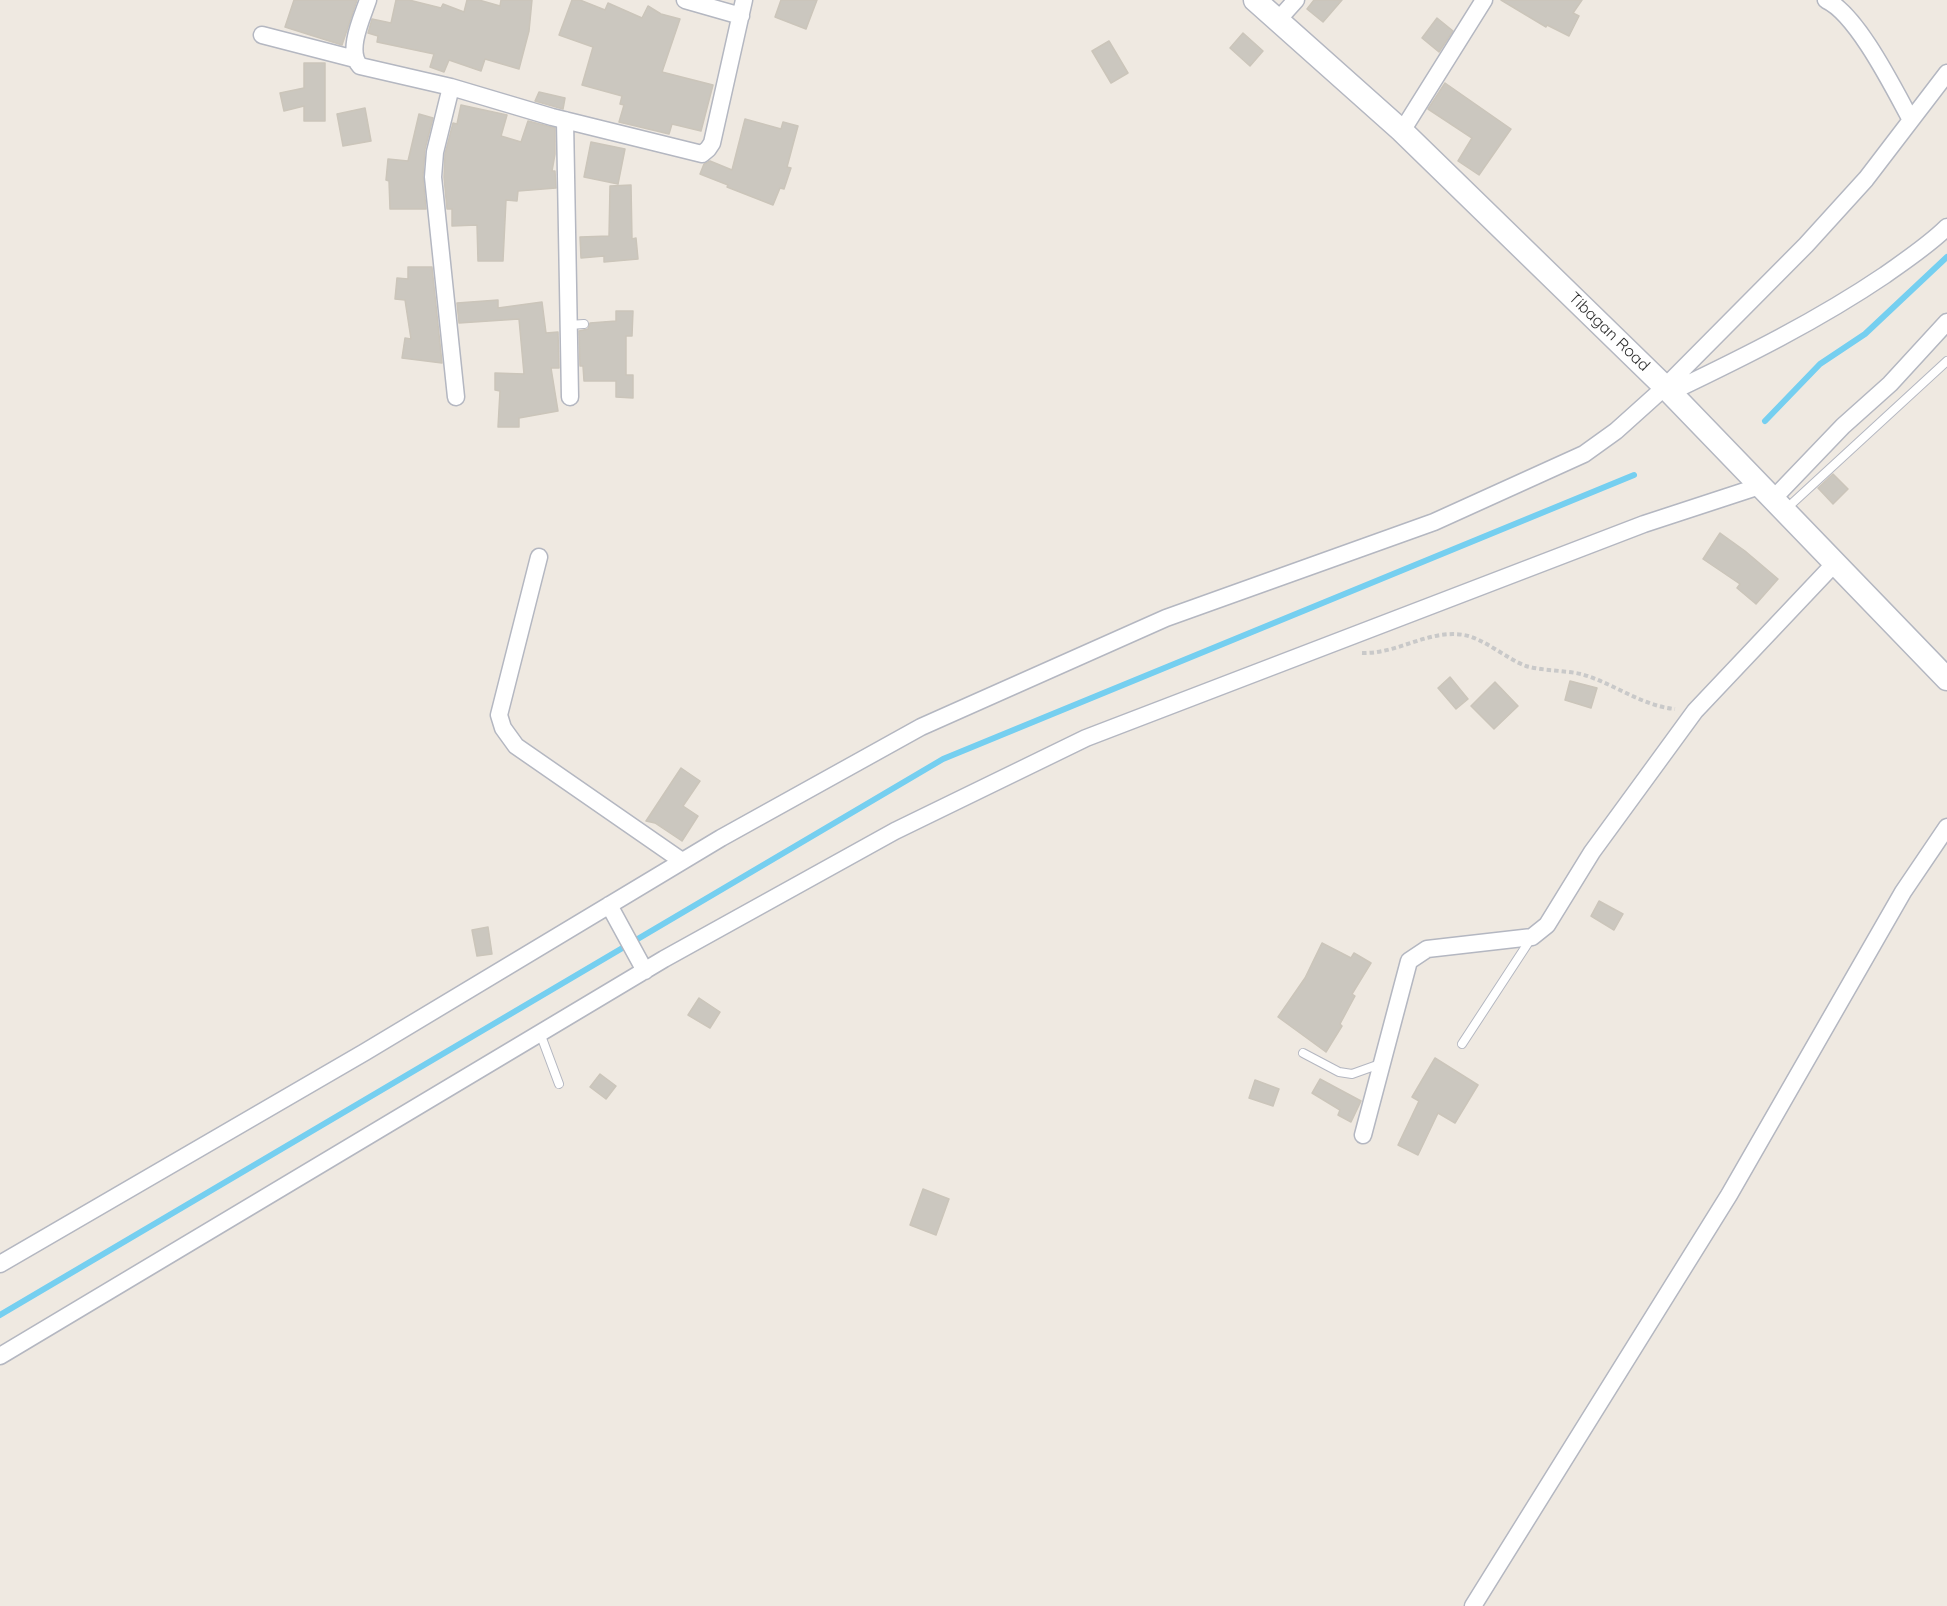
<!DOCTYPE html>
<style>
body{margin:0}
canvas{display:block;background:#efe9e1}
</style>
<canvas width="1947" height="1606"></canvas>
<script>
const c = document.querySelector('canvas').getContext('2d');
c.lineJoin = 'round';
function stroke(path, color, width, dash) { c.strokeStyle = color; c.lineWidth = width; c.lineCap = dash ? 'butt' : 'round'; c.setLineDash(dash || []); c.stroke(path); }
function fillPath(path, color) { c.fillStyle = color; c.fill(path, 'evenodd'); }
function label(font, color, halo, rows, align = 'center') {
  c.font = font + ' Quicksand,sans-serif'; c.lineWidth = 6; c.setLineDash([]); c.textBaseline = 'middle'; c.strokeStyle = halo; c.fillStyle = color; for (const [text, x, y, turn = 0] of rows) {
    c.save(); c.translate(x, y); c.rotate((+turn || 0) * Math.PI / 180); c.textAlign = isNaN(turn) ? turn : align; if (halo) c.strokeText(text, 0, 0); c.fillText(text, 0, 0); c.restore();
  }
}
stroke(new Path2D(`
 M1765 421 1820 364 1865 334 1947 257
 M0 1315 943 759 1634 475`), '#75cff0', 6);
const building = new Path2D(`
 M294 0H357L342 45 285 27Z
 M396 0H409L441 8 443 4 464 12 467 0H479L500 6 501 0H532L529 31 519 69 485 59 481 71 449 60 444 72 430 67 434 54 377 42 378 36 368 33 372 19 391 23Z
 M572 0H580L605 10 608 3 642 18 648 6 661 14 680 19 662 72 713 85 701 131 672 124 669 134 619 122 624 105 620 104 622 96 582 85 593 47 559 35Z
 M781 0H817L806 29 775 17Z
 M1314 0H1342L1323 22 1307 9Z
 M1501 0H1582L1573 13 1579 16 1569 36 1547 25 1546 27Z
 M1437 18 1453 31 1439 52 1422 38Z
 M1243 33 1263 51 1250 66 1230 48Z
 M1109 41 1128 73 1111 83 1092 51Z
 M304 63H325V121H304V106L284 111 280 93 304 88Z
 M1445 83 1511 129 1479 175 1458 161 1472 138 1428 109Z
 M539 92 565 98 563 109 535 101Z
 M461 105 507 115 501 136 521 142 528 121 555 128V154L552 171H555L556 188 518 191 517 201 506 200 503 261H478L477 225 452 226V209H447L444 177 445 154 453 123 457 124Z
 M365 108 371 141 343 146 337 114Z
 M419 114 433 118 425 149 423 176 426 209H390L389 181 386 180 388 159 408 161Z
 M745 119 781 129 783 122 798 126 787 167 791 168 784 189 780 188 773 205 727 187 728 185 700 174 704 164 710 161 732 170Z
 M591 142 625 149 618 184 584 177Z
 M631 185 632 239 636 238 638 259 604 262V256L581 258 580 237 609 236 610 186Z
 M408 267H432L442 363 402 358 405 338 411 339 405 300 395 299 397 278 408 279Z
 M498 300V308L542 302 546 333 558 332 559 368H551L558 411 519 418V427H498L500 391 495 390V373L524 374 519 319 459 323 457 303Z
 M616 311H633L632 336H626V375H633V398L616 397V381H584L583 366H580L579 331 588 329 590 323 616 321Z
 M1833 474 1848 489 1833 504 1818 488Z
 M1720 533 1745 551 1778 579 1756 604 1737 588 1740 584 1703 559Z
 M1450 677 1468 699 1456 709 1438 688Z
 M1570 681 1597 688 1591 708 1565 700Z
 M1495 682 1518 706 1494 729 1471 706Z
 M681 768 700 781 683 806 698 816 682 841 655 823 646 821Z
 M1599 901 1623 914 1614 930 1591 916Z
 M488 927 492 954 477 956 472 930Z
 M1322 943 1351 958 1354 953 1371 963 1352 994 1355 996 1340 1024 1342 1026 1326 1052 1278 1017 1305 978Z
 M699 998 720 1012 710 1028 688 1015Z
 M1435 1058 1478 1085 1455 1123 1438 1113 1418 1155 1398 1145 1419 1101 1412 1097Z
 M600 1074 616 1086 606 1099 590 1087Z
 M1320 1079 1361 1101 1351 1122 1338 1115 1340 1110 1312 1093Z
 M1255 1080 1279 1089 1273 1106 1249 1098Z
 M923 1189 949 1199 936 1235 910 1225Z`);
fillPath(building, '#cbc7bf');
stroke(building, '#cbc5ba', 1.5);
const service = new Path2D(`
 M569 325 584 324
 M1786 509 1947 361
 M540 1033 559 1084
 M1462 1044 1532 937
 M1303 1053 1339 1072 1352 1074 1380 1064`);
const minor = new Path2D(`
 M368 0C362 18 346 51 360 66L451 87 552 117 702 154 708 149 712 143 744 0
 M685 0 741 16
 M1826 0C1857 14 1894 89 1911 120
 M1278 20 1296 0
 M262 35 355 59
 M451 87 435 152 433 177 456 397
 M565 120 570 397
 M1402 131 1484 0
 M1671 392C1744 357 1817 321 1885 275 1906 260 1929 245 1947 227
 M1773 499 1843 426 1890 384 1947 322
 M539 557 499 715 503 728 516 746 682 861
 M609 905 645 971
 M1363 1135 1409 961 1427 949 1532 937 1547 925 1592 852 1695 711 1835 563
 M0 1264 365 1052 721 838 921 727 1166 618 1434 522 1584 454 1616 431 1665 387 1806 245 1866 179 1947 73
 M0 1356 664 959 895 831 1086 738 1644 524 1760 486
 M1473 1606 1729 1195 1903 892 1947 827`);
const secondary = new Path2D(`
 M1255 0 1402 131 1665 387 1947 679`);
stroke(service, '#b4b7c1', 10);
stroke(minor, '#b4b7c1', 19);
stroke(secondary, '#b4b7c1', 25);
stroke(new Path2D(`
 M1362 653C1398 654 1429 629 1464 635 1483 638 1507 659 1526 666 1543 671 1563 670 1581 674 1613 683 1642 706 1675 709`), '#c9c9c9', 4, [4.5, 3]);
stroke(service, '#fff', 8);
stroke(minor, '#fff', 16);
stroke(secondary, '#fff', 22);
label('16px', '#2e2e2e', '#fff', [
 ["Tibagan Road",1609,332,44]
]);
</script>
